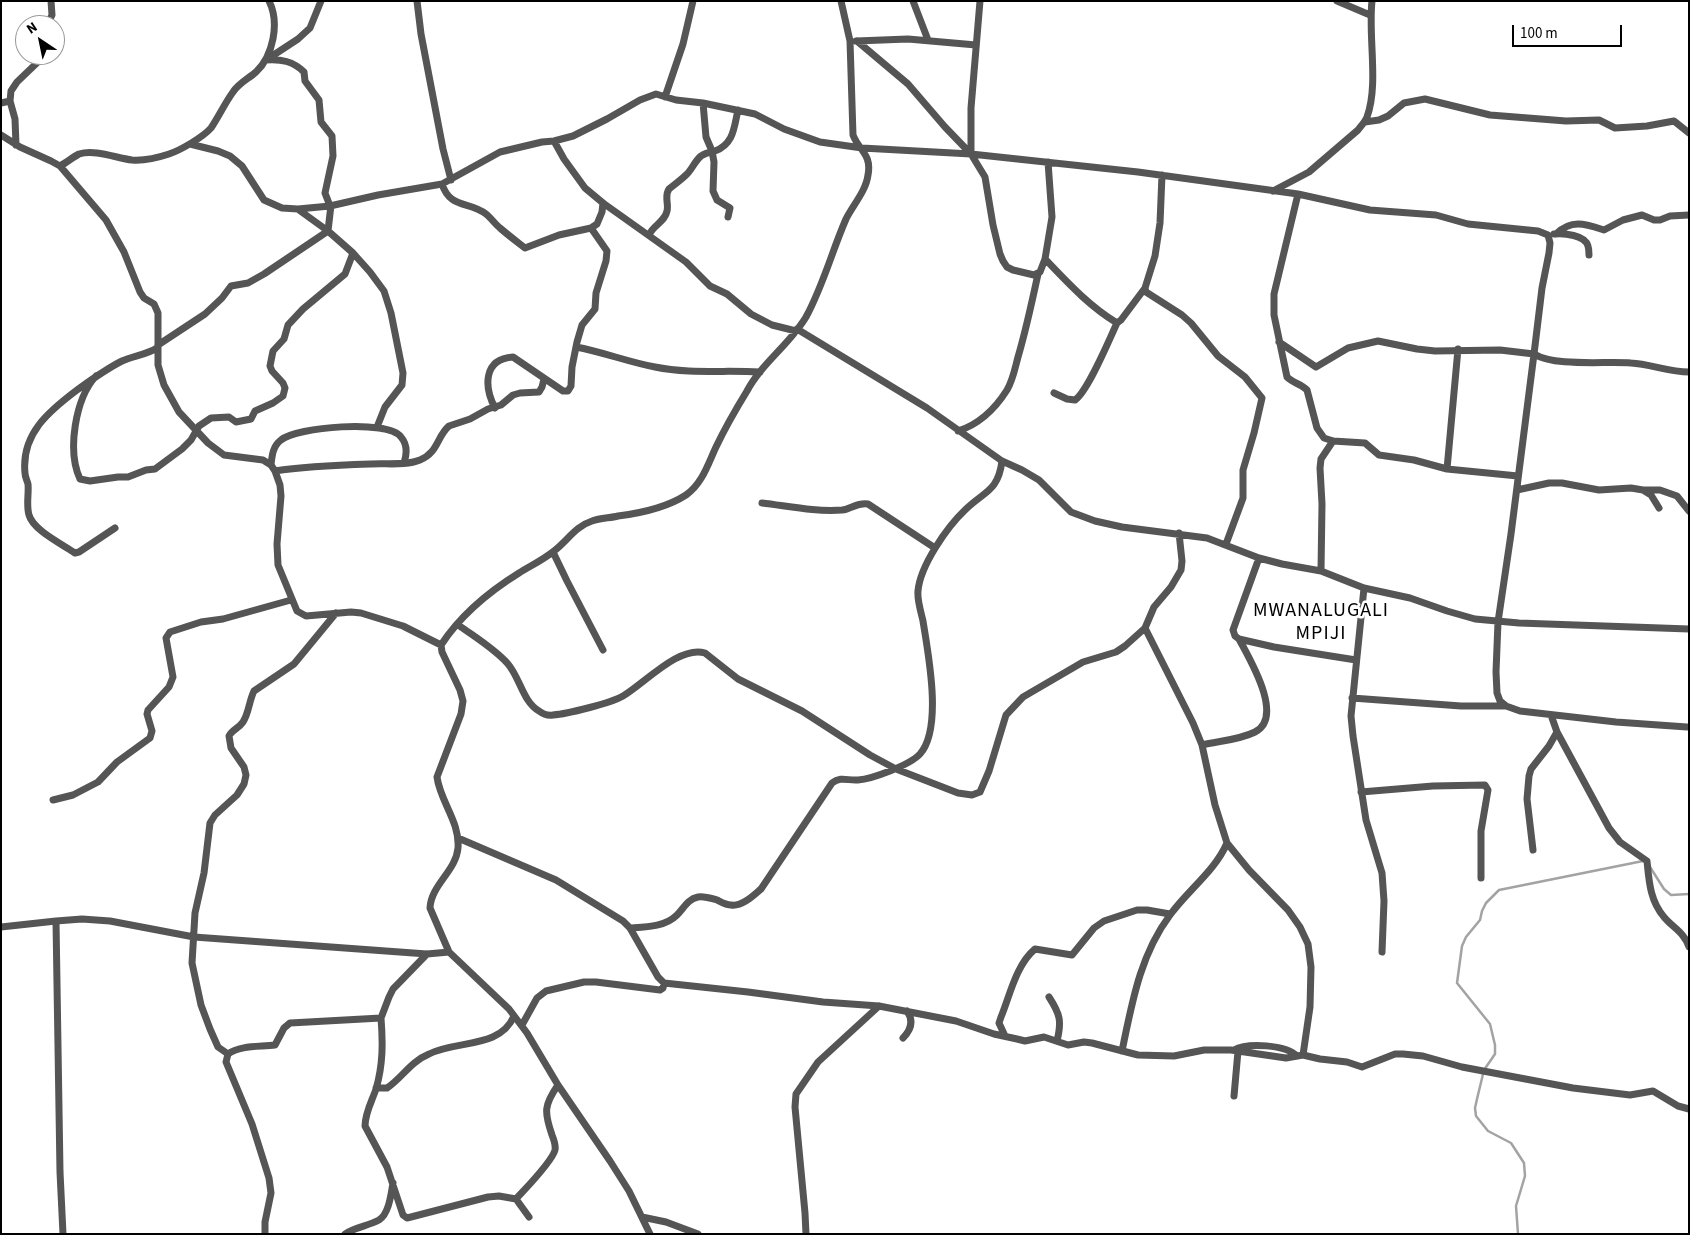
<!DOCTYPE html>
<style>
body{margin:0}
#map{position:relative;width:1690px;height:1235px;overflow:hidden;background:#fff;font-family:"Source Sans 3",sans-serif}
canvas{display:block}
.frame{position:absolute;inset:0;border:2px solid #000;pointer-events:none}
.north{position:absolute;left:15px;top:15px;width:50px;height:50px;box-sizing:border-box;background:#fff;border:1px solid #999;border-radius:50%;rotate:326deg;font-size:14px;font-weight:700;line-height:20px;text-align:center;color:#000}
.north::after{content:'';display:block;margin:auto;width:18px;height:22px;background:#000;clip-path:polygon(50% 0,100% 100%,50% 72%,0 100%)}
.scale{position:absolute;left:1512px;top:25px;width:110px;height:22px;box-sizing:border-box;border:2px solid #000;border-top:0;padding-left:6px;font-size:15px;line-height:18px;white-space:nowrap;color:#000;-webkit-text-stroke:4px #fff;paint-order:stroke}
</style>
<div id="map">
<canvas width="1690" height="1235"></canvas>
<div class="frame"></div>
<div class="north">N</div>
<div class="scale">100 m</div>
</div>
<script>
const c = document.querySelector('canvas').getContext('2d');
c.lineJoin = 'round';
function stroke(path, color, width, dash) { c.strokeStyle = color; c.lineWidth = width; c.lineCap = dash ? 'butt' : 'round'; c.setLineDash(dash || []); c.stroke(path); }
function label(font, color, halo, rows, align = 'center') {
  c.font = font + ' "Source Sans 3",sans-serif'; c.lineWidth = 5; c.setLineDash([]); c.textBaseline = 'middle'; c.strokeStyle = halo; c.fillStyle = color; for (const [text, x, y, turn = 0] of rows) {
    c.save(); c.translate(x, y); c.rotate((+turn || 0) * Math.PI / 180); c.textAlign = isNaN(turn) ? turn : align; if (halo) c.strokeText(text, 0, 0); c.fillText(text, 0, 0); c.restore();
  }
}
stroke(new Path2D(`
 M1650 867 1664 889 1671 895 1689 894
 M1518 1234 1516 1206 1525 1176 1524 1163 1511 1143 1488 1131 1476 1116 1475 1108 1477 1099 1484 1070 1495 1054V1045L1490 1024 1457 983 1462 946 1466 937 1480 920 1482 911 1486 903 1499 890 1643 861`), '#a3a3a3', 2.5);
stroke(new Path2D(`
 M417 1 421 34 443 149 451 180
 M913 1 928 40
 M1337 1 1370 15
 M47 25 52 15 51 1
 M856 41 908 39 976 45
 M857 41 908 84 945 127 971 154 985 177 993 225 1000 254 1003 261 1007 267 1013 270 1034 275 1040 272 1045 259
 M266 60C281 59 293 61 304 72L305 81 319 100 321 122 332 136 333 156 325 193 330 206
 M266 60 298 39 310 28 321 1
 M665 97 683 44 693 1
 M1 103 10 101
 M703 103 706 137 712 151 714 162 713 191 717 200 730 208 728 217
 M1365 122 1379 120 1388 116 1404 103 1425 99 1490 115 1566 121 1599 120 1615 128 1647 126 1674 121 1689 133
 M1 135 20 147 51 161 60 166 106 220 124 252 140 292 144 298 154 304 158 313V365L164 385 179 412 208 443 224 455 263 460 271 465 275 471 280 485 281 496 277 544 278 565 297 611 306 616 351 612 361 613 403 626 441 645
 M554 141 564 159 585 188 603 203 686 262 710 286 727 294 751 314 772 325 796 331
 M190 144 218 151 230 156 242 166 264 200 282 208 298 209 330 206 378 195 442 184 500 152 542 142 554 141 573 136 607 119 640 100 656 94 676 100 703 103 755 114 784 129 820 142 862 148 971 154 1138 172 1298 194 1370 210 1436 215 1468 224 1538 231 1548 235 1550 243 1549 253 1542 288 1534 354C1555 367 1605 361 1631 363 1650 364 1669 372 1689 372
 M16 145 15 119 10 101 11 91 17 82 41 59V55
 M971 154V108L980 1
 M1048 162 1052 217 1045 259C1068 283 1089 306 1117 323L1121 320 1145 288
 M60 166C66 163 73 157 79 154 95 149 116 158 132 160 145 161 157 158 169 154 181 150 203 137 211 128 219 116 225 103 233 92 239 83 248 79 256 72 273 56 280 23 269 1
 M1162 175 1160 223 1155 256 1145 288 1146 292 1182 315 1191 323 1218 356 1245 377 1262 398 1254 433 1243 470V498L1226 544
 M442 184C450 209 469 201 486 214 491 218 495 224 500 228 508 235 516 241 525 248L559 235 591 228 597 224 602 212 603 203
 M1273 191 1309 172 1358 130C1361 126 1365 122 1367 117 1379 84 1368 37 1372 1
 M1298 194 1274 294V315L1287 377C1293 383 1301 384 1307 390L1317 428 1324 438 1333 441 1365 443 1379 455 1414 460 1447 469 1518 476
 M299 210 328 231 353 253 370 272 384 291 391 313 403 373 402 385 385 407 377 427
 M1554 234C1564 233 1585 235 1588 246 1589 249 1589 252 1589 255
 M1556 234C1572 219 1585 224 1604 230L1623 220 1642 215 1654 220H1660L1670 216 1689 215
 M649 235C653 225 665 222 667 211 669 204 664 196 669 189 675 184 681 180 687 174 692 169 695 161 701 156 705 153 710 152 715 151 734 144 734 127 738 110
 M797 329 927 408 1002 461 1022 470 1039 480 1071 512 1095 521 1122 527 1207 538 1259 558 1282 564 1321 571 1364 588 1410 598 1447 611 1475 619 1519 623 1689 629
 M1279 342 1316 367 1348 348 1378 341 1417 349 1435 351 1500 350 1534 354 1511 534 1498 622 1496 672 1497 693 1500 701 1506 706 1520 711 1616 722 1687 727
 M158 345 205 314 222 298 231 286 248 283 264 274 328 231 331 205
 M576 347C603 352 628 362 655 367 689 374 726 370 760 372
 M96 376C75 399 67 451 80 479L90 481 118 477H128L146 470 155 469 182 449 191 440 199 426 211 418 229 417 236 422 251 419 255 411 273 403 283 396 285 388 283 383 272 371 270 366 273 351 284 339 288 325 303 309 345 274 353 253
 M1054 393 1067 399 1075 400C1088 391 1109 340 1117 323
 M495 408C484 387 483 359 513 357L563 391H568L571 386 572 367 577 342 582 325 595 309 596 293 606 261 607 251 591 228
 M958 431C980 424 995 409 1007 390 1013 380 1015 368 1018 357 1026 330 1032 302 1038 274
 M271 465C272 455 273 446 281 440 296 427 388 419 401 437 408 445 407 454 404 463
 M1447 469 1458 349
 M275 471C306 466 339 465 371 464 386 463 406 466 420 460 438 453 437 436 449 426L470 419 488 409 501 405 513 395 520 393 539 392 542 387 544 379
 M1517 490 1549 483H1562L1599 490 1631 488 1643 490 1651 495 1659 508
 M1643 490H1660L1677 496 1689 511
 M762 503C788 506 815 512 842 510 852 509 857 502 868 504L935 548
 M115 528 79 552 75 553C62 544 33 530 29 515 26 505 29 494 28 484 27 480 25 477 25 473 21 434 49 411 77 390 91 380 106 369 122 361 133 356 146 355 157 348
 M553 552 567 581 603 650
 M1259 558 1233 630 1235 636 1239 639 1274 647 1356 660
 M1321 571 1322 504 1320 468 1321 459 1333 441
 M1364 588 1351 716 1353 736 1366 820 1382 873 1384 901 1382 952
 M457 624C473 636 494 648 508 664 520 678 523 702 539 711 543 714 548 716 553 715 567 714 611 703 623 696 644 684 679 645 705 653L738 679 802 711 870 755 896 769 958 793 972 795 980 792 989 771 1006 715 1023 697 1083 662 1116 652 1125 646 1145 628 1154 607 1171 587 1181 570 1182 561 1179 533
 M1145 628 1193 723 1202 745 1215 805 1227 843 1249 870 1288 910 1300 927 1308 944 1311 967 1310 1007 1303 1055
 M1352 698 1461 706H1506
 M1557 732 1609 828 1620 842 1647 861C1649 881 1650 901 1664 917 1673 928 1684 932 1689 947
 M1202 745C1219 741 1239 740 1255 732 1285 717 1249 658 1239 639
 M1361 792 1433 786 1485 785 1488 790 1481 831V878
 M53 800 73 795 98 782 117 762 150 738 152 731 147 714 148 710 169 687 173 677 166 638 170 632 201 622 223 619 291 600
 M458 838 556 880 623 921 630 928 658 977 664 983 748 992 823 1002 879 1006 956 1021 994 1034 1017 1039 1025 1041 1044 1037 1068 1045 1084 1042 1092 1043 1138 1055 1174 1056 1204 1050H1231L1286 1058 1303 1055 1320 1059 1347 1062 1362 1067 1395 1054H1403L1423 1056 1462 1067 1573 1088 1630 1095 1653 1091 1678 1106 1689 1109
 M1533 850 1527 799 1529 776 1531 769 1549 746 1557 732 1551 715
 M56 921 60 1172 63 1234
 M1 927 56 921 82 919 110 921 194 937 427 954 449 952
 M630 928C646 927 665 927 677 915 684 908 688 899 698 897 704 896 710 898 717 900 721 902 726 905 731 905 742 907 754 895 761 889L832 783C841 776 848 781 858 780 872 779 910 765 920 754 943 728 928 653 923 621 921 612 917 600 918 591 920 566 947 527 965 510 984 491 998 492 1002 461
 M1049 997C1060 1014 1062 1021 1057 1041
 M381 1018C383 1043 383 1065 376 1089 372 1101 365 1113 365 1126L387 1167 403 1215 407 1218 411 1217 488 1197 499 1196 516 1199 529 1217
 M522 1025 537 998 546 991 584 982H596L660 990 663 988 664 983
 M1005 1036 999 1023 1001 1017C1010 995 1016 965 1035 949L1072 955 1094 928 1104 921 1137 910H1147L1170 914
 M903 1038C911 1030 914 1021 907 1011
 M1234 1050C1248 1042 1286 1045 1297 1056
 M1122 1051C1132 1003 1140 955 1170 915 1188 890 1215 871 1227 843
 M228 1054 218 1047 210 1029 201 1005 192 963 195 913 204 873 210 823 215 815 237 795 244 784 246 775 244 767 231 748 229 736C232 730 239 728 243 722 249 713 249 701 254 691L294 664 336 613
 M376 1088H387C403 1077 410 1062 429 1054 456 1040 500 1049 514 1016
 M1234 1096 1238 1051
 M516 1199C525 1189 552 1162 555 1150 556 1145 554 1140 552 1135 544 1112 544 1105 558 1085
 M642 1217 666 1222 698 1234
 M265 1234V1222L271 1193 269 1178 252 1124 226 1062 228 1054C240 1045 260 1047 275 1045L284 1028 290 1023 381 1018 389 997 393 989 427 954
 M345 1234C355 1227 368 1226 379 1220 389 1214 391 1194 393 1183
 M650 1234 629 1191 610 1161 558 1085 527 1033 509 1009 449 952 430 908C431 885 456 871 458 848 460 822 440 801 437 777L461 714 463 701 460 690 442 652 441 645C460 616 490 591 519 573 530 566 543 560 554 551 567 541 576 526 592 521 600 518 610 518 618 516 642 513 666 508 686 495 702 484 708 464 716 447 725 428 736 409 747 391 762 363 790 344 806 317 823 286 832 251 846 219 853 205 866 191 868 175 872 154 859 151 853 135L850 41 841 1
 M806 1234 805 1213 795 1107 796 1094 818 1062 879 1006`), '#555', 7);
c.letterSpacing = '1px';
label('20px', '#000', '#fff', [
 ["MWANALUGALI",1321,612],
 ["MPIJI",1321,635]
]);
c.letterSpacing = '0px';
</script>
